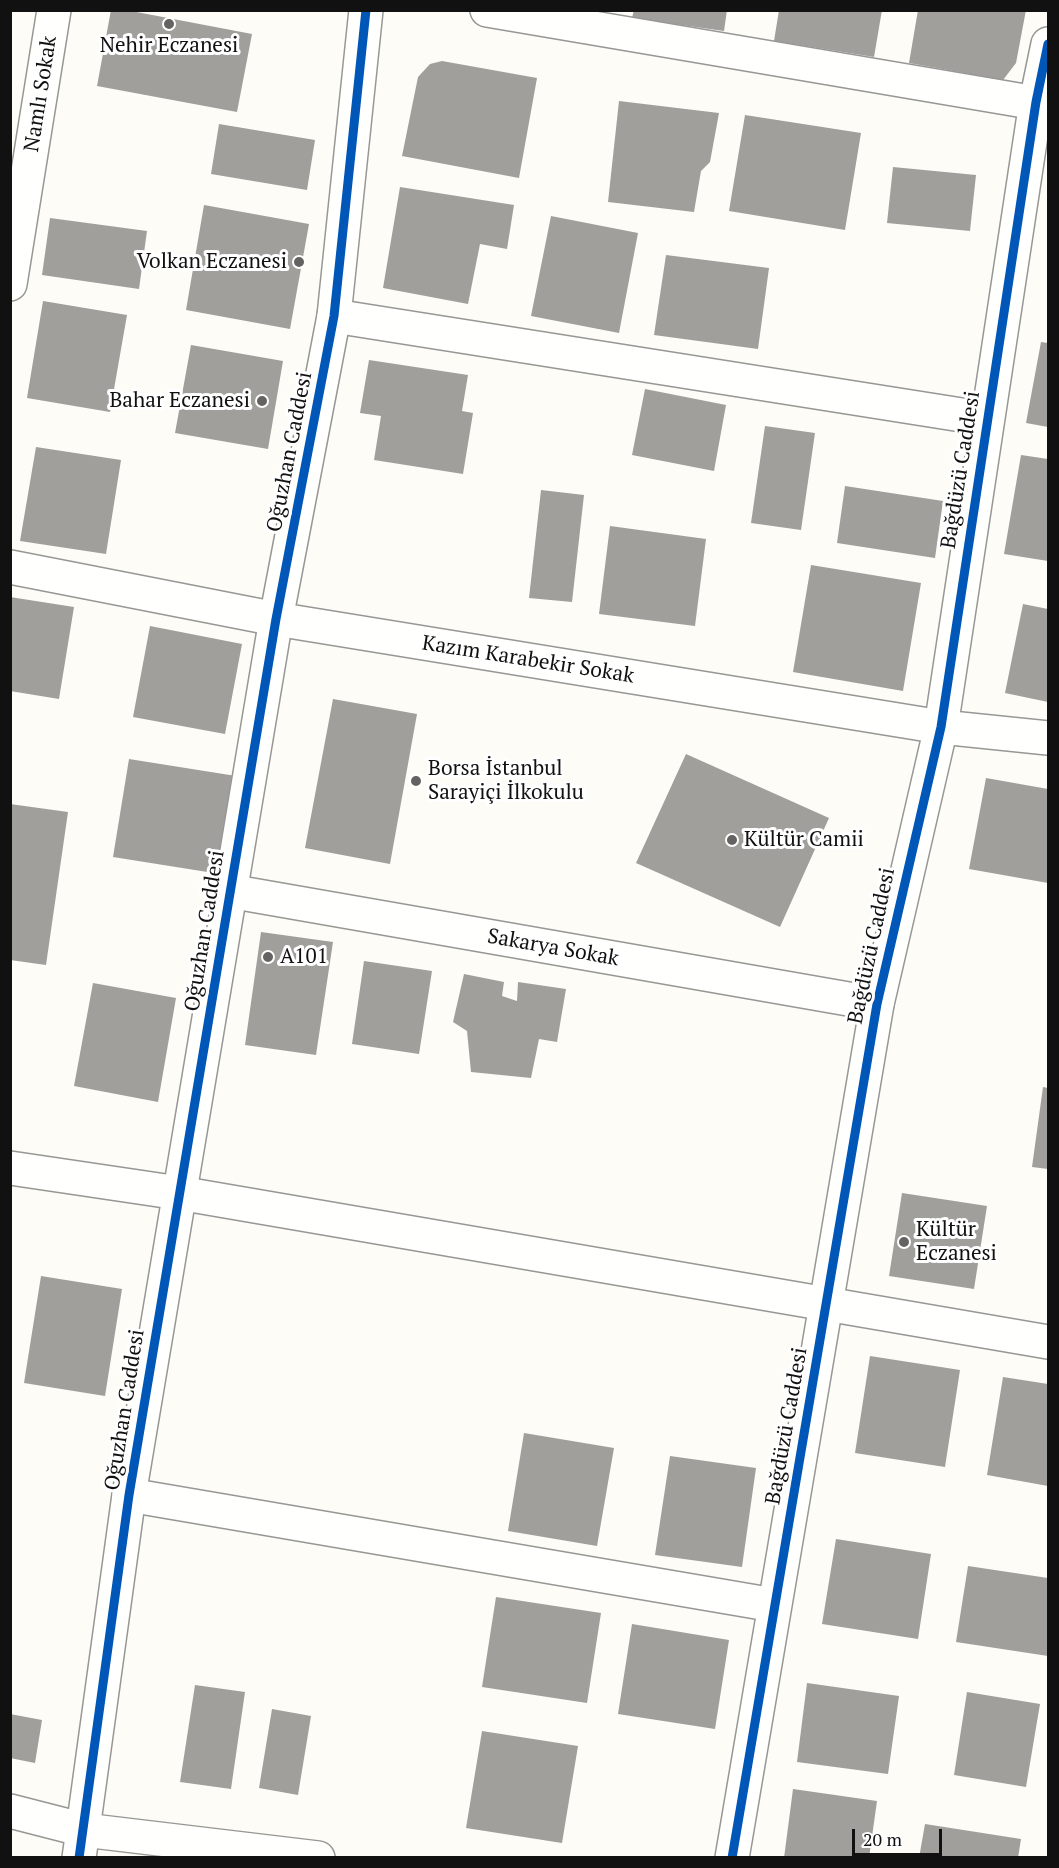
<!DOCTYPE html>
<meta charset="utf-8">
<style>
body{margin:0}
#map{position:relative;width:1059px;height:1868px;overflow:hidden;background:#fdfcf7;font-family:"PT Serif",serif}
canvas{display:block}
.frame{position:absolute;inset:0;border:12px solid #111;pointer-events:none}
.scale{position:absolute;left:852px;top:1829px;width:90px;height:27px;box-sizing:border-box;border:3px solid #111;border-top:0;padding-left:8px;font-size:18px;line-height:21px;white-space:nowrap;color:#111;-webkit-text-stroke:4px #fff;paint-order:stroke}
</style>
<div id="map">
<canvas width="1059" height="1868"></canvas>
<div class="frame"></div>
<div class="scale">20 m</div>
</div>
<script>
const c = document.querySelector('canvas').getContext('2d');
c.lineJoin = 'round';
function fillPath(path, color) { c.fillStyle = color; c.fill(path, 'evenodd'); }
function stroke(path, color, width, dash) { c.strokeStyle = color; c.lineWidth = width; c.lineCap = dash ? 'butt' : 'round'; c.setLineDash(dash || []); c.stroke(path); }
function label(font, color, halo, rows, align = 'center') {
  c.font = font + ' "PT Serif",serif'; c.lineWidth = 6; c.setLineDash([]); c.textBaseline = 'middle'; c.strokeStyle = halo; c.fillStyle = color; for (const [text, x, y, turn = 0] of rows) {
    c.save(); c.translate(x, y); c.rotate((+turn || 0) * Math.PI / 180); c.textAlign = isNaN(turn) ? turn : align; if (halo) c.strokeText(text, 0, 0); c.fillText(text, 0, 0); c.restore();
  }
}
fillPath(new Path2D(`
 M111 10H126L252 34 237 112 97 86Z
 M634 10H727L724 31 632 18Z
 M779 10H882L874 57 774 41Z
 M918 10H1026L1016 63 1003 80 909 63Z
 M442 61 537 78 519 178 402 156 418 77 430 64Z
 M619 101 719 113 710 162 701 171 694 212 608 202Z
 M745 115 861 133 845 230 729 211Z
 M219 124 315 140 307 190 211 174Z
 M893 167 976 175 970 231 887 223Z
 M400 187 514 205 507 249 480 244 468 304 383 288Z
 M204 205 309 224 290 329 186 310Z
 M551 216 638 233 619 333 531 316Z
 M50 218 147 231 139 289 42 275Z
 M666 255 769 268 758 349 654 335Z
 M43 301 127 315 110 412 27 398Z
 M1041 342 1048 343V427L1026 423Z
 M191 345 283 361 268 449 175 433Z
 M369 360 468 375 462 411 473 413 463 474 374 460 381 416 360 413Z
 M645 389 726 405 714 471 632 455Z
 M765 426 815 433 801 530 751 523Z
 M36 447 121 460 106 554 20 541Z
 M1021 455 1048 459V561L1004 554Z
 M845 486 943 501 935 558 837 543Z
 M541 490 584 495 572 602 529 598Z
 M610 526 706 539 695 626 599 614Z
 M811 565 921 583 903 691 793 672Z
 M10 597 74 607 59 699 10 691Z
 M1023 604 1048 609V702L1005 693Z
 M150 626 242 644 225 734 133 717Z
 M333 699 417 714 390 864 305 848Z
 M686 754 829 818 780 927 636 863Z
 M129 759 236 776 220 874 113 857Z
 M986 778 1048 789V883L969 869Z
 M10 804 68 812 46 965 10 960Z
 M261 932 333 942 316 1055 245 1045Z
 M364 961 432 971 419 1054 352 1044Z
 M464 974 504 982 502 996 517 1001 518 982 566 989 557 1042 539 1039 531 1078 471 1072 467 1031 453 1022Z
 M93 983 176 998 158 1102 74 1086Z
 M1043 1087 1048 1088V1169L1032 1167Z
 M902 1193 987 1206 974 1289 889 1276Z
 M41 1276 122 1289 105 1396 24 1383Z
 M870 1356 960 1370 945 1467 855 1453Z
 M1003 1377 1048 1384V1486L987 1475Z
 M524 1433 614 1448 597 1546 508 1531Z
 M670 1456 756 1468 742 1567 655 1555Z
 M836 1539 931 1554 918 1639 822 1624Z
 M968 1566 1048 1578V1656L956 1642Z
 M496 1597 601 1613 587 1703 482 1687Z
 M632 1624 729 1640 715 1729 618 1714Z
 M807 1683 899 1696 888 1774 797 1762Z
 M195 1685 245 1692 231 1789 180 1782Z
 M967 1692 1040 1704 1026 1787 954 1775Z
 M272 1709 311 1716 298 1795 259 1788Z
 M10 1714 42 1720 35 1763 10 1758Z
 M482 1731 578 1746 562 1843 466 1828Z
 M793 1789 877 1801 869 1858H784Z
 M925 1824 1021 1839 1018 1858H919Z`), '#a19f9c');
const minor = new Path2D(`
 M487 10 1048 105
 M10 284 54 10
 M334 316 987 419
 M10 567 276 619 941 727 1048 738
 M229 891 877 1004
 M10 1168 179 1193 1048 1342
 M129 1495 774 1605
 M10 1811 84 1830 318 1858`);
const tertiary = new Path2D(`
 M79 1858 129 1495 276 619 334 316 366 10
 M732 1858 877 1004 941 727 1036 102 1048 44`);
stroke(minor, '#979795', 36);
stroke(tertiary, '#979795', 36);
stroke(minor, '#fffffe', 33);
stroke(tertiary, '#fffffe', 33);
stroke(new Path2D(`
 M79 1858 129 1495 276 619 334 316 366 10
 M732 1858 877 1004 941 727 1036 102 1048 44`), '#0057b8', 9);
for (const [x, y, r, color] of [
 [169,24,6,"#646362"],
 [299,262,6,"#646362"],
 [262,401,6,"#646362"],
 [416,781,6,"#646362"],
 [732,840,6,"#646362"],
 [268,957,6,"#646362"],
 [904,1242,6,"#646362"]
]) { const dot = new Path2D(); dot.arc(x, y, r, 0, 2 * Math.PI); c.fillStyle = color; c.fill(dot); stroke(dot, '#fff', 2); }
label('21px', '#111', '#fff', [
 ["Nehir Eczanesi",169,46,"center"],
 ["Volkan Eczanesi",287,262,"right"],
 ["Bahar Eczanesi",250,401,"right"],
 ["Borsa İstanbul",428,769],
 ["Sarayiçi İlkokulu",428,793],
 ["Kültür Camii",744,840],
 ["A101",280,957],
 ["Kültür",916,1230],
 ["Eczanesi",916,1254]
], 'left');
label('21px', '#111', '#fff', [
 ["Namlı Sokak",41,94,-81],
 ["Oğuzhan Caddesi",290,452,-79],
 ["Bağdüzü Caddesi",961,470,-81],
 ["Kazım Karabekir Sokak",528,660,9],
 ["Oğuzhan Caddesi",205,931,-81],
 ["Bağdüzü Caddesi",872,946,-78],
 ["Sakarya Sokak",553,948,10],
 ["Oğuzhan Caddesi",125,1410,-81],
 ["Bağdüzü Caddesi",787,1426,-80]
]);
</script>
